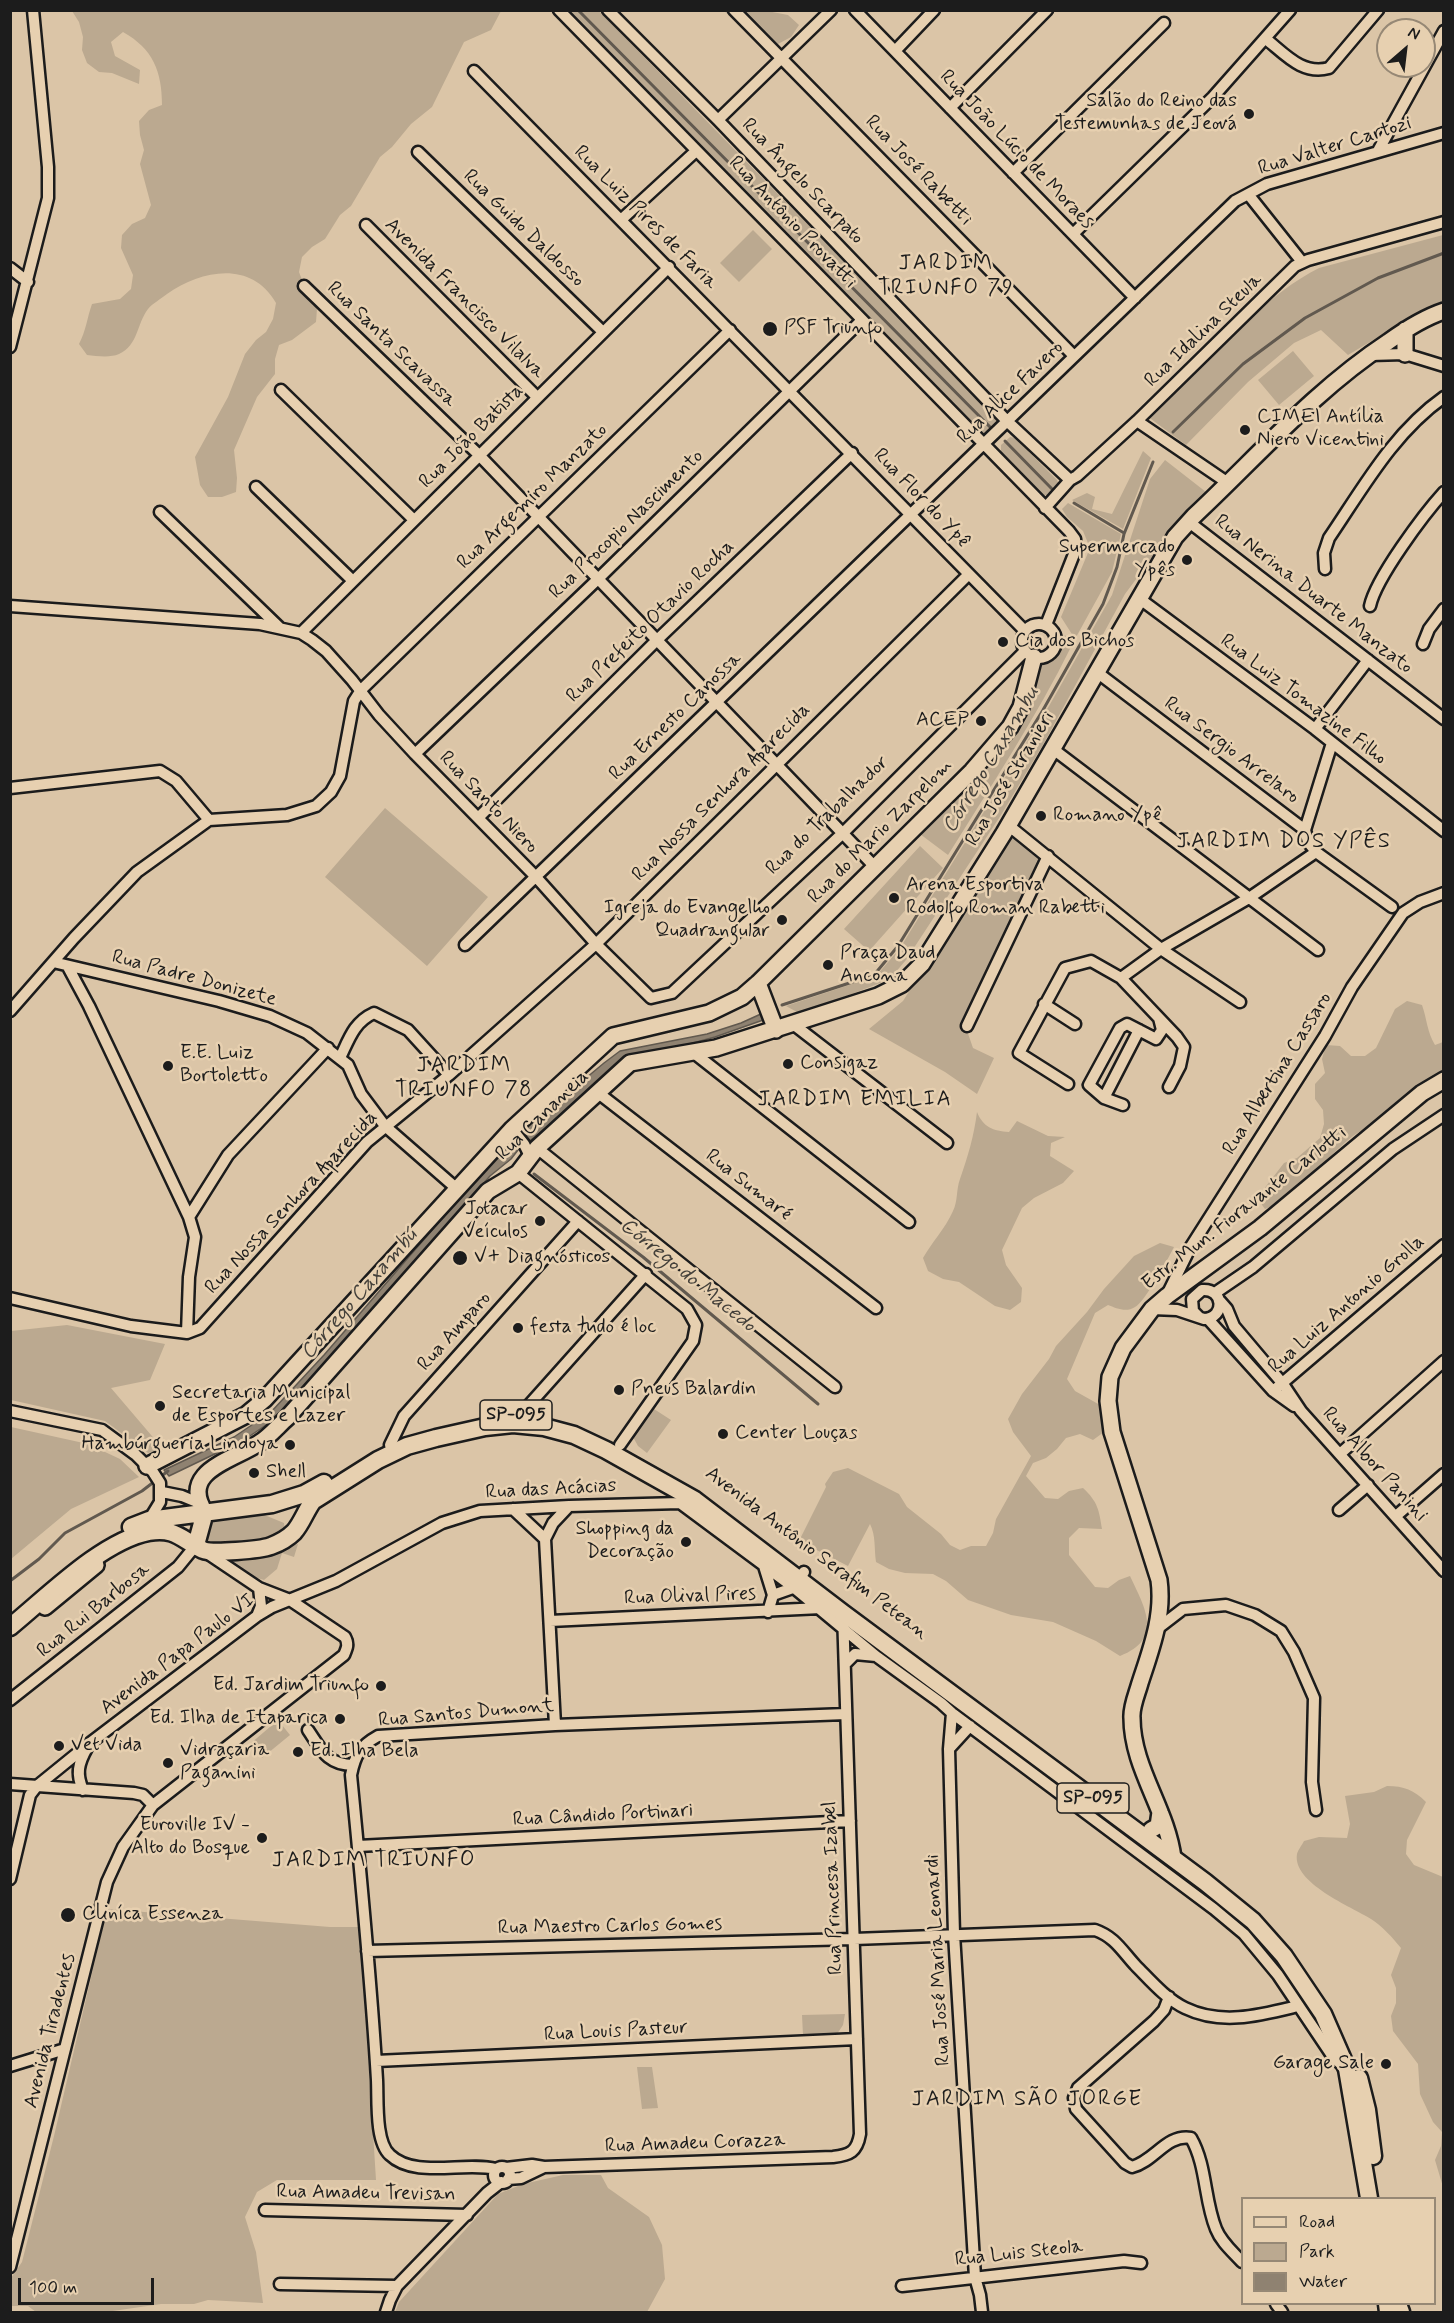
<!DOCTYPE html>
<meta charset="utf-8">
<style>
body{margin:0}
#map{position:relative;width:1454px;height:2323px;overflow:hidden;background:#dbc5a7;font-family:Mynerve,sans-serif}
canvas{display:block}
.frame{position:absolute;inset:0;border:12px solid #1c1c1c;pointer-events:none}
.legend{position:absolute;left:1241px;top:2197px;width:195px;height:108px;box-sizing:border-box;background:#e7d0b0;border:2px solid #968875;margin:0;padding:8px 10px;list-style:none;font-size:18px;color:#1c1c1c}
.legend li{display:flex;align-items:center;gap:12px;height:30px}
.legend b{width:30px;border:2px solid #968875}
.north{position:absolute;left:1376px;top:18px;width:60px;height:60px;box-sizing:border-box;background:#e7d0b0;border:2px solid #968875;border-radius:50%;rotate:28deg;font-size:16px;font-weight:700;line-height:24px;text-align:center;color:#1c1c1c}
.north::after{content:'';display:block;margin:auto;width:21px;height:27px;background:#1c1c1c;clip-path:polygon(50% 0,100% 100%,50% 72%,0 100%)}
.scale{position:absolute;left:18px;top:2278px;width:136px;height:27px;box-sizing:border-box;border:3px solid #1c1c1c;border-top:0;padding-left:8px;font-size:18px;line-height:21px;white-space:nowrap;color:#1c1c1c;-webkit-text-stroke:4px #e7d0b0;paint-order:stroke}
</style>
<div id="map">
<canvas width="1454" height="2323"></canvas>
<div class="frame"></div>
<ul class="legend">
<li><b style="height:8px;background:#e7d0b0"></b>Road</li>
<li><b style="height:16px;background:#bba990"></b>Park</li>
<li><b style="height:16px;background:#8f8271"></b>Water</li>
</ul>
<div class="north">N</div>
<div class="scale">100 m</div>
</div>
<script>
const c = document.querySelector('canvas').getContext('2d');
c.lineJoin = 'round';
function fillPath(path, color) { c.fillStyle = color; c.fill(path, 'evenodd'); }
function stroke(path, color, width, dash) { c.strokeStyle = color; c.lineWidth = width; c.lineCap = dash ? 'butt' : 'round'; c.setLineDash(dash || []); c.stroke(path); }
function label(font, color, halo, rows, align = 'center') {
  c.font = font + ' Mynerve,sans-serif'; c.lineWidth = 5; c.setLineDash([]); c.textBaseline = 'middle'; c.strokeStyle = halo; c.fillStyle = color; for (const [text, x, y, turn = 0] of rows) {
    c.save(); c.translate(x, y); c.rotate((+turn || 0) * Math.PI / 180); c.textAlign = isNaN(turn) ? turn : align; if (halo) c.strokeText(text, 0, 0); c.fillText(text, 0, 0); c.restore();
  }
}
fillPath(new Path2D(`
 M72 11H501L491 30 464 42 432 107 411 124 392 147 380 157 351 206 340 215 325 239 312 247 302 257 299 272 309 298 317 309 316 322 292 340 279 345 275 359V374L257 397 234 450 237 478 236 492 222 497H208L200 485 195 457 228 397 245 354 256 340 266 332 273 319 276 303C251 260 202 270 167 294 161 299 153 303 148 309 137 323 138 346 119 354 110 358 97 356 87 355L79 344C86 331 87 318 92 304L120 299 131 289 133 275 121 248 122 235 132 224 145 218 151 205 140 164 144 150 140 135 139 121 149 110 162 105C162 71 153 49 123 32L111 42 115 56 140 70 139 84 112 73 99 72 87 63 82 50 83 37 79 22Z
 M567 11H599L999 420 992 429 983 434Z
 M724 11H767L788 15 799 25 791 37 778 44C756 39 741 26 724 11Z
 M753 230 772 249 739 282 720 263Z
 M1443 235V305L1395 327 1348 355 1321 330 1294 343 1248 382 1186 445 1147 416C1163 401 1180 387 1196 372 1236 334 1268 294 1319 268Z
 M1293 351 1314 376 1279 405 1258 380Z
 M1010 437 1015 438 1057 480 1059 485 1048 495H1043L1001 452V445Z
 M1143 451 1151 458 1123 529 1072 500 1087 493 1095 497 1092 509 1112 514Z
 M1165 460 1206 492 1169 535 1125 594 1044 743 1001 815 906 960 894 974 880 983 821 1006 797 1012 786 1006 876 976 900 948 1049 706 1112 595 1150 479Z
 M1068 503 1121 534 1112 572 1075 639 1061 617 1090 548 1083 531 1067 517 1062 509Z
 M1065 635 1072 645C1036 718 991 786 948 855L920 834 980 773 1023 711 1043 664 1056 658Z
 M385 808 488 897 427 966 325 877Z
 M1007 835 1044 854 965 1025 973 1048 994 1058 977 1094 945 1072 869 1029 903 1001Z
 M920 846 943 868 869 951 844 929Z
 M1407 1001 1422 1005C1427 1019 1427 1032 1435 1045L1443 1042V1080C1421 1094 1400 1110 1377 1122 1369 1127 1361 1130 1353 1136 1323 1159 1302 1194 1265 1209L1257 1198 1284 1163 1297 1158 1320 1138 1324 1124 1323 1110 1315 1099V1084L1325 1073 1322 1059 1326 1045 1340 1046 1351 1056H1365L1376 1048 1395 1009Z
 M977 1112C983 1127 993 1131 1009 1132L1017 1121 1048 1136 1065 1137 1051 1143 1050 1156 1074 1171 1063 1183 1034 1198 1022 1208 1002 1250 1006 1265 1022 1288 1021 1302 1010 1310 995 1306 959 1282 943 1279 928 1271 923 1258C932 1242 945 1229 953 1211 958 1201 956 1190 960 1179 968 1156 974 1136 977 1112Z
 M1160 1243 1174 1247C1168 1259 1145 1302 1135 1307 1126 1313 1116 1308 1108 1305L1095 1313 1067 1379 1075 1391 1100 1405 1107 1418 1104 1432 1093 1440 1080 1434 1066 1438 1057 1449 1046 1458 1033 1463 1026 1476 1045 1498 1058 1499 1069 1491 1083 1488C1098 1502 1099 1510 1102 1529L1079 1528 1069 1538V1555L1095 1587 1108 1588 1119 1580 1130 1576C1145 1608 1164 1639 1120 1656L1096 1641 1053 1622 1011 1615 968 1600 946 1581 933 1574 905 1573 889 1569 876 1562C874 1548 876 1536 870 1524L848 1566 799 1541 826 1487 825 1484 833 1472 848 1468 899 1494 907 1507 941 1534 950 1545 960 1550 971 1546H986L993 1533 996 1519 1031 1456 1013 1432 1008 1419 1022 1394 1049 1359 1056 1346 1087 1312 1104 1289 1134 1256Z
 M67 1325 165 1344 150 1380 111 1388 163 1449 148 1453 105 1421 11 1400V1331Z
 M654 1409 671 1420 647 1453 638 1446 633 1437Z
 M11 1427 88 1444 120 1459 139 1477 71 1509 11 1559Z
 M262 1514 284 1523 285 1532 260 1544 210 1543 204 1539 211 1521Z
 M298 1544 294 1557 282 1553 277 1569 264 1580 254 1577 224 1558 269 1551Z
 M278 1720 290 1735 262 1758 250 1744Z
 M1387 1786C1404 1786 1414 1790 1426 1802L1407 1840 1406 1854 1414 1865 1443 1877V2187L1435 2160 1441 2146 1442 2132 1433 2122 1420 2094 1418 2064 1393 2031 1391 2016 1396 2003V1988L1391 1975 1401 1948C1392 1937 1383 1927 1371 1919 1352 1907 1292 1883 1297 1854 1298 1850 1302 1845 1304 1841L1319 1837 1347 1838 1350 1824 1345 1796 1374 1792Z
 M107 1909 330 1927H360L376 2180H277L257 2192 245 2217 256 2252 263 2303 208 2300 194 2304H161L106 2312H36L28 2306H11V2278L22 2262 54 2136Z
 M845 2014 843 2025 837 2034 803 2035 802 2015Z
 M637 2067H652L658 2108 642 2109Z
 M563 2175H601L608 2188 649 2217 662 2245 665 2279 647 2312H395L399 2302 498 2194 523 2184Z`), '#bba990');
const water = new Path2D(`
 M763 1013 766 1019 715 1037 682 1046 631 1055 569 1110 518 1150 511 1159 490 1176 296 1396 269 1423 244 1440 169 1476 164 1470 234 1437 271 1412 324 1355 484 1170 525 1129 604 1063 620 1051 707 1034 741 1023Z`);
fillPath(water, '#8f8271');
stroke(water, '#61594f', 1.5);
stroke(new Path2D(`
 M578 10 992 429
 M1173 432 1243 364 1305 318 1378 278 1444 253
 M1005 441 1053 490
 M1074 503 1124 533
 M782 1005 874 975 898 946 1043 710 1103 604 1117 567 1124 534 1153 462
 M534 1174 643 1257 818 1404
 M10 1581 39 1559 65 1533 142 1491 168 1471`), '#61594f', 3);
const street = new Path2D(`
 M559 10 1069 531 1075 539 1076 549 1046 625
 M608 10 718 120 1008 422 1070 480
 M734 10 1074 356
 M855 10 1135 298
 M1266 39C1286 55 1302 75 1329 68L1378 10
 M895 51 934 10
 M474 71 1025 631
 M950 108 1047 10
 M718 120 831 10
 M1378 151 1444 31
 M418 152 603 332
 M1013 173 1164 23
 M1248 194 1302 262
 M622 219 696 151
 M366 225 537 397
 M1073 234 1213 97 1290 10
 M10 268 28 282
 M304 286 479 455 876 868
 M10 347 48 198V167L33 10
 M1370 355 1405 354 1444 366
 M281 390 413 519
 M1137 421 1228 483
 M256 487 352 580
 M1045 508 1070 480 1077 476 1137 421 1295 266 1308 260 1444 222
 M160 512 280 628
 M1189 522 1444 719
 M1325 569 1324 553 1329 538C1363 488 1393 433 1444 397
 M1140 599 1315 729 1444 831
 M10 606 260 624 301 633 312 640 326 651 352 680 379 715 415 754 536 877 596 944 651 998 672 993 843 833 1025 651
 M1370 606C1376 578 1424 514 1444 492
 M1022 641a17 17 0 1 1 34 0a17 17 0 1 1-34 0Z
 M301 633 669 267
 M1423 644 1429 629 1444 609
 M1098 673 1305 830 1308 842 1316 852 1392 907
 M1315 729 1368 660
 M1053 749 1318 950
 M415 754 598 579 862 320
 M10 788 160 771 176 781 209 820
 M478 818 657 640 852 453
 M1008 825 1161 949 1240 1002
 M1305 830 1332 743
 M465 945 1235 201 1267 184 1444 133
 M53 962 219 1001 270 1016 307 1033 348 1065 361 1094 385 1126 456 1188
 M68 967 89 1006 189 1217
 M1121 978 1161 949 1249 898 1316 852
 M1044 1004 1075 1024
 M10 1011 74 938 137 872 209 820 287 815 316 806 331 792 340 776 354 701 361 690 730 330
 M793 1024 947 1143
 M967 1026 1048 856
 M694 1053 909 1222
 M340 1058C349 1039 354 1022 374 1013L408 1030 449 1075
 M1068 1084 1019 1053 1065 968 1091 961 1121 978 1177 1037 1184 1047 1180 1066 1169 1087
 M597 1092 876 1308
 M1104 1098 1139 1030
 M1123 1105 1104 1098 1089 1085 1120 1028 1127 1024 1156 1039 1162 1030 1159 1018
 M512 1129 524 1144 530 1156
 M537 1148 835 1387
 M518 1173 687 1309 696 1325 693 1341 620 1445
 M1215 1293 1253 1267 1393 1149 1444 1115
 M1167 1295 1190 1248 1325 1036 1352 987 1403 913 1420 902 1444 893
 M10 1298 131 1326 187 1333 200 1328 367 1142 449 1075 596 944 969 574
 M1220 1301 1227 1309 1234 1326 1283 1384 1301 1411 1444 1571
 M1152 1309 1177 1310 1204 1319C1226 1318 1224 1288 1202 1290L1192 1299 1193 1311 1199 1317
 M1208 1319 1273 1391 1294 1406
 M187 1333 189 1277 195 1237 189 1217 228 1155 328 1048
 M1273 1391 1444 1245
 M10 1411 102 1430 136 1455 153 1472 160 1483V1502L149 1520
 M520 1415 646 1274
 M390 1445 404 1416 578 1221
 M1341 1453 1444 1361
 M162 1492 182 1496 199 1503
 M680 1503 793 1587 876 1656 941 1703 952 1713 1214 1909 1244 1934 1278 1975 1333 2057 1343 2066
 M513 1509 545 1539
 M1339 1510 1368 1485
 M1396 1516 1444 1474
 M764 1566 773 1595 768 1612
 M773 1595 790 1589 804 1572
 M257 1616 261 1606 259 1588
 M550 1621 821 1608
 M1157 1629 1183 1609 1226 1605 1255 1615 1281 1631 1294 1652 1314 1698 1312 1782 1316 1810
 M845 1664 855 1654 876 1656
 M10 1700 178 1567 196 1545
 M952 1713 949 1749 954 1934 975 2277 980 2295 982 2312
 M555 1725 545 1539 553 1523 569 1506
 M308 1730C321 1749 327 1765 353 1765
 M949 1749 970 1726
 M10 1784 134 1793 143 1795 153 1805
 M83 1790C76 1774 78 1764 87 1748
 M358 1846 850 1821
 M10 1879 30 1795 37 1786 90 1743 257 1616 272 1607 336 1581 442 1523 480 1511 569 1506 680 1503 683 1497
 M367 1951 854 1939 1095 1930C1115 1937 1122 1951 1136 1966 1150 1980 1166 1999 1185 2008 1222 2026 1261 2015 1298 2006
 M1169 1997 1164 2010 1154 2021 1078 2088 1074 2098 1076 2109 1125 2163 1132 2167C1155 2161 1166 2134 1191 2138 1207 2166 1204 2200 1216 2229 1221 2242 1233 2252 1242 2262
 M376 2061 857 2039
 M10 2066 65 2049
 M494 2175a8 8 0 1 1 16 0a8 8 0 1 1-16 0Z
 M506 2168 532 2165 544 2167 833 2157C850 2155 857 2152 860 2134L843 1613
 M496 2169C465 2161 415 2179 390 2155 375 2142 378 2100 377 2080 371 1978 361 1877 351 1775 355 1755 360 1746 378 1736L555 1725 846 1714
 M508 2179 521 2178 544 2167
 M265 2210 467 2215
 M10 2267 107 1882 123 1847 153 1805 344 1655C347 1648 349 1644 345 1637L290 1600 259 1588 207 1553
 M280 2284 397 2286
 M902 2286 1124 2261 1141 2263
 M1276 2304 1282 2312
 M386 2312 390 2300 397 2286 487 2193 501 2182`);
const secondary = new Path2D(`
 M1405 354V330
 M758 983 776 1030
 M147 1466 246 1415 265 1399 512 1129 613 1036 709 1013 742 997 758 983 972 771 1010 727 1021 707 1034 657
 M205 1512C179 1471 232 1461 259 1443 269 1437 278 1426 287 1418L488 1191 518 1173 537 1148 630 1063 716 1048 878 996 902 984 922 964 1004 833 1175 537 1194 516C1257 457 1315 390 1388 342 1406 329 1423 318 1444 311
 M45 1607 96 1565
 M1151 1830 1158 1826 1160 1812
 M1173 1858C1167 1809 1132 1768 1132 1718 1131 1707 1137 1694 1140 1683 1151 1649 1164 1616 1159 1580L1112 1432 1108 1401 1110 1377 1123 1348 1152 1309 1167 1296 1260 1228 1422 1093 1444 1080`);
const primary = new Path2D(`
 M131 1527 149 1520 272 1504 304 1494 324 1483
 M196 1545 205 1512
 M10 1627C48 1596 102 1541 149 1532 175 1527 182 1540 203 1550 212 1554 260 1550 271 1546 279 1543 288 1538 294 1532 302 1523 306 1510 313 1501L378 1460 407 1446 436 1438 485 1427 513 1424 544 1427 574 1435 606 1450 695 1500 843 1613 1205 1882 1253 1921 1284 1956 1323 2014 1347 2069 1369 2198
 M1359 2078 1367 2110 1373 2156
 M1387 2304 1388 2312
 M1398 2304 1401 2312`);
stroke(street, '#1c1c1c', 15);
stroke(secondary, '#1c1c1c', 20);
stroke(primary, '#1c1c1c', 21);
stroke(street, '#e7d0b0', 10);
stroke(secondary, '#e7d0b0', 15);
stroke(primary, '#e7d0b0', 16);
for (const [x, y, r, color] of [
 [1249,114,6,"#1c1c1c"],
 [770,329,8,"#1c1c1c"],
 [1245,430,6,"#1c1c1c"],
 [1187,560,6,"#1c1c1c"],
 [1003,642,6,"#1c1c1c"],
 [981,721,6,"#1c1c1c"],
 [1041,816,6,"#1c1c1c"],
 [894,898,6,"#1c1c1c"],
 [782,920,6,"#1c1c1c"],
 [828,965,6,"#1c1c1c"],
 [788,1064,6,"#1c1c1c"],
 [168,1066,6,"#1c1c1c"],
 [540,1221,6,"#1c1c1c"],
 [460,1258,8,"#1c1c1c"],
 [518,1328,6,"#1c1c1c"],
 [619,1390,6,"#1c1c1c"],
 [160,1406,6,"#1c1c1c"],
 [723,1434,6,"#1c1c1c"],
 [290,1445,6,"#1c1c1c"],
 [254,1473,6,"#1c1c1c"],
 [686,1542,6,"#1c1c1c"],
 [381,1686,6,"#1c1c1c"],
 [340,1719,6,"#1c1c1c"],
 [59,1746,6,"#1c1c1c"],
 [298,1752,6,"#1c1c1c"],
 [168,1763,6,"#1c1c1c"],
 [262,1838,6,"#1c1c1c"],
 [68,1915,8,"#1c1c1c"],
 [1386,2064,6,"#1c1c1c"]
]) { const dot = new Path2D(); dot.arc(x, y, r, 0, 2 * Math.PI); c.fillStyle = color; c.fill(dot); stroke(dot, '#e7d0b0', 2); }
for (const [x, y, w] of [
 [516,1415,72],
 [1093,1798,72]
]) { const box = new Path2D(); box.roundRect(x - w / 2, y - 15, w, 30, 4.5); c.fillStyle = '#e7d0b0'; c.fill(box); stroke(box, '#1c1c1c', 1.5); }
label('bold 18px', '#1c1c1c', null, [
 ["SP-095",516,1415],
 ["SP-095",1093,1798]
]);
label('20px', '#1c1c1c', '#e7d0b0', [
 ["Salão do Reino das",1237,102,"right"],
 ["Testemunhas de Jeová",1237,125,"right"],
 ["PSF Triunfo",784,329],
 ["CIMEI Antília",1257,418],
 ["Niero Vicentini",1257,441],
 ["Supermercado",1175,548,"right"],
 ["Ypês",1175,571,"right"],
 ["Cia dos Bichos",1015,642],
 ["ACEP",969,721,"right"],
 ["Romano Ypê",1053,816],
 ["Arena Esportiva",906,886],
 ["Rodolfo Roman Rabetti",906,909],
 ["Igreja do Evangelho",770,909,"right"],
 ["Quadrangular",770,932,"right"],
 ["Praça Daud",840,954],
 ["Ancona",840,977],
 ["E.E. Luiz",180,1054],
 ["Bortoletto",180,1077],
 ["Consigaz",800,1064],
 ["Jotacar",528,1210,"right"],
 ["Veículos",528,1233,"right"],
 ["V+ Diagnósticos",474,1258],
 ["festa tudo é loc",530,1328],
 ["Pneus Balardin",631,1390],
 ["Secretaria Municipal",172,1394],
 ["de Esportes e Lazer",172,1417],
 ["Center Louças",735,1434],
 ["Hambúrgueria Lindoya",278,1445,"right"],
 ["Shell",266,1473],
 ["Shopping da",674,1530,"right"],
 ["Decoração",674,1553,"right"],
 ["Ed. Jardim Triunfo",369,1686,"right"],
 ["Ed. Ilha de Itaparica",328,1719,"right"],
 ["Vet Vida",71,1746],
 ["Vidraçaria",180,1751],
 ["Paganini",180,1774],
 ["Ed. Ilha Bela",310,1752],
 ["Euroville IV -",250,1826,"right"],
 ["Alto do Bosque",250,1849,"right"],
 ["Cliníca Essenza",82,1915],
 ["Garage Sale",1374,2064,"right"]
], 'left');
label('20px', '#1c1c1c', '#e7d0b0', [
 ["Rua Valter Cartozi",1335,147,-17],
 ["Rua João Lúcio de Moraes",1016,150,46],
 ["Rua José Rabetti",918,171,46],
 ["Rua Ângelo Scarpato",802,182,46],
 ["Rua Luiz Pires de Faria",645,218,45],
 ["Rua Antônio Provatti",792,223,46],
 ["Rua Guido Daldosso",523,229,44],
 ["Avenida Francisco Vilalva",464,299,45],
 ["Rua Idalina Steula",1204,331,-44],
 ["Rua Santa Scavassa",391,345,44],
 ["Rua Alice Favero",1011,393,-44],
 ["Rua João Batista",472,437,-45],
 ["Rua Argemiro Manzato",533,497,-44],
 ["Rua Flor do Ypê",921,499,46],
 ["Rua Procopio Nascimento",627,525,-44],
 ["Rua Nerina Duarte Manzato",1313,595,38],
 ["Rua Prefeito Otavio Rocha",651,622,-44],
 ["Rua Luiz Tomazine Filho",1303,700,37],
 ["Rua Ernesto Canossa",676,717,-44],
 ["Rua Sergio Arrelaro",1231,751,37],
 ["Rua José Stranieri",1011,779,-59],
 ["Rua Nossa Senhora Aparecida",722,793,-45],
 ["Rua Santo Niero",488,803,46],
 ["Rua do Trabalhador",828,816,-44],
 ["Rua do Mario Zarpelom",881,832,-45],
 ["Rua Padre Donizete",194,979,15],
 ["Rua Albertina Cassaro",1278,1074,-58],
 ["Rua Cananeia",543,1116,-44],
 ["Rua Sumaré",748,1186,38],
 ["Rua Nossa Senhora Aparecida",292,1203,-47],
 ["Estr. Mun. Fioravante Carlotti",1245,1209,-38],
 ["Rua Luiz Antonio Grolla",1347,1305,-41],
 ["Rua Amparo",455,1332,-48],
 ["Rua Albor Panini",1374,1465,48],
 ["Rua das Acácias",551,1490,-3],
 ["Avenida Antônio Serafim Petean",816,1554,37],
 ["Rua Olival Pires",690,1597,-2],
 ["Rua Rui Barbosa",94,1611,-39],
 ["Avenida Papa Paulo VI",178,1655,-37],
 ["Rua Santos Dumont",466,1714,-5],
 ["Rua Cândido Portinari",603,1816,-3],
 ["Rua Princesa Izabel",834,1888,-92],
 ["Rua Maestro Carlos Gomes",610,1927,-1],
 ["Rua José Maria Leonardi",939,1960,-93],
 ["Avenida Tiradentes",51,2031,-76],
 ["Rua Louis Pasteur",616,2032,-3],
 ["Rua Amadeu Corazza",695,2144,-2],
 ["Rua Amadeu Trevisan",366,2194,1],
 ["Rua Luis Steola",1019,2254,-6]
]);
label('italic 21px', '#44403a', '#e7d0b0', [
 ["Córrego Caxambu",992,760,-59],
 ["Córrego do Macedo",687,1276,39],
 ["Córrego Caxambú",360,1295,-49]
]);
c.letterSpacing = '1.5px';
label('22px', '#1c1c1c', '#e7d0b0', [
 ["JARDIM",946,264],
 ["TRIUNFO 79",946,289],
 ["JARDIM DOS YPÊS",1284,842],
 ["JARDIM",464,1066],
 ["TRIUNFO 78",464,1091],
 ["JARDIM EMILIA",855,1100],
 ["JARDIM TRIUNFO",374,1861],
 ["JARDIM SÃO JORGE",1027,2100]
]);
c.letterSpacing = '0px';
</script>
